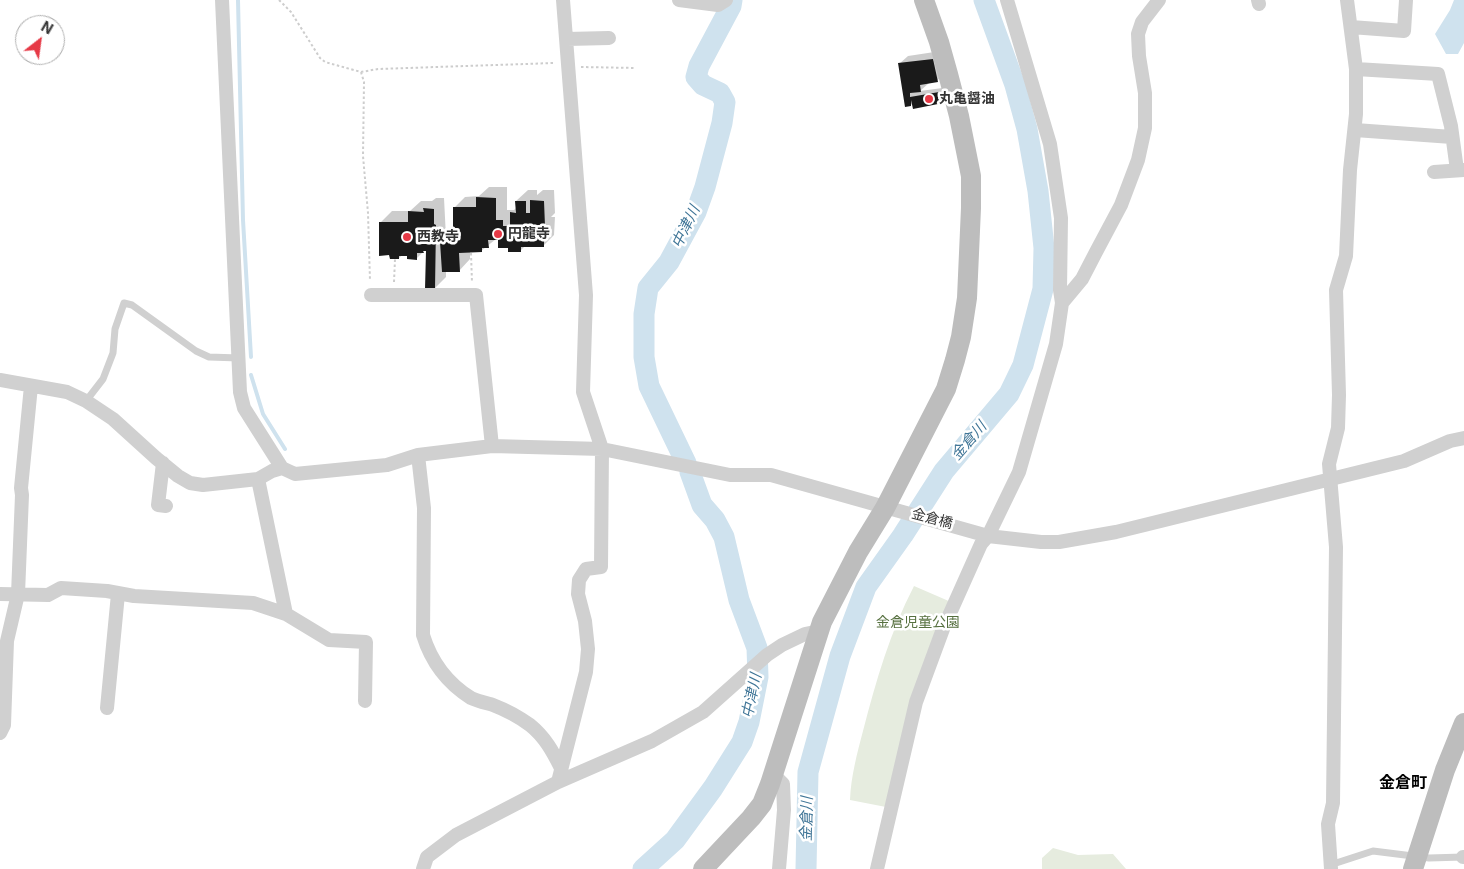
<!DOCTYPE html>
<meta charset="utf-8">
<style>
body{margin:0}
#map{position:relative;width:1464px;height:869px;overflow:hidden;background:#fff;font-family:Inter,sans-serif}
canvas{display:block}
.north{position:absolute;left:15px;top:15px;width:50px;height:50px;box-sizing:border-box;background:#fff;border:1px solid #adadad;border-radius:50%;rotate:30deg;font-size:14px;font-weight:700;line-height:20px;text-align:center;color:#333}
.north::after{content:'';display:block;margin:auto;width:18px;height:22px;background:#e63946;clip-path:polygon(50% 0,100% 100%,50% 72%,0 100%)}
</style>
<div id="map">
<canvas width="1464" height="869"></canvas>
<div class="north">N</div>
</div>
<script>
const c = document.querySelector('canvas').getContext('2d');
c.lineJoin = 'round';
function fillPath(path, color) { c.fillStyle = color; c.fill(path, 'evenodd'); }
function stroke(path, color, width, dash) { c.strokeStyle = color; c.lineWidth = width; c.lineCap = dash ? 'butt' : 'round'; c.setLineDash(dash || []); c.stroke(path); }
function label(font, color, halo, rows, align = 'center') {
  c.font = font + ' Inter,"Noto Sans JP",sans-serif'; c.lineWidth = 5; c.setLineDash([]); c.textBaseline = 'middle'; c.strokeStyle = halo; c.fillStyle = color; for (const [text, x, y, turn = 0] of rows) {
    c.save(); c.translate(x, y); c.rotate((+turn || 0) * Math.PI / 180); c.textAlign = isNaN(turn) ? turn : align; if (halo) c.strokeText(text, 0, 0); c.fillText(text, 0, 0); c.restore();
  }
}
fillPath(new Path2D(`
 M914 586 951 602 886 807 850 800C851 776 857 754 863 731 876 681 890 632 914 586Z
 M1053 848 1078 855 1113 854 1126 869H1042V858Z`), '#e6ecdf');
fillPath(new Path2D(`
 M1454 0H1464V43L1458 54H1446L1435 34 1450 10Z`), '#cfe2ee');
fillPath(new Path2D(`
 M941 51 945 72 937 81 929 83 920 91 950 87 952 96 913 103 911 105 899 64 908 56Z
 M489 187H507V210H514L517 207 516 201 528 190H537V195L543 190H554L555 213 551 217H555L554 235 543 246H525L520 251 509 247 499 239H496L481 251 470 252V259L459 271H446V277L435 288 428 250H425L417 258 408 255H402L399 258 381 222 392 211H410L421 201H432L436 198H444L446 237 452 231H454V208L465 197 479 196Z`), '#0003');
stroke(new Path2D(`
 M238 0 243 220 251 357
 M251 375 263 414 285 449`), '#cfe2ee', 4);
stroke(new Path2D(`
 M686 463 649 386 644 357V314L648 288 669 262 696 212 705 187 722 123 725 102 720 93 703 85 696 77 699 66 731 6 732 0
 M643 869 675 840 713 788 742 742 749 722 758 677 757 648 739 600 724 537 715 520 702 505 690 472
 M806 869 808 772 840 656 866 587 903 535 944 471 1009 394 1023 365 1043 289 1044 248 1038 191 1027 129 1015 85 984 0`), '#cfe2ee', 21);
fillPath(new Path2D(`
 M933 59 938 82 920 85 921 92 910 93V97L945 91 948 102 913 109 911 100V106L905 107 898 63Z
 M476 197 496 198V220H503V226H510V212L516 213 515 201H526V213H530V200L544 201 545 226H525L524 228H544V247H521V252H508V248H498V240H488L489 248H482V252L459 253 460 272H442L440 242H453V207H476Z
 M423 208 434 209V224L436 225 435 289H425L426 251H423L424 253H417V260L407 259V256H399V259H390L389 255 379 256V222H408V211L424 212Z`), '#1a1a1a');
stroke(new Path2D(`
 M279 0 291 12 320 58 325 62 361 72 378 69 554 63
 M581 67 636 68
 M361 72 364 82 363 156 368 213 370 281
 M471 253 472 283
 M394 282 395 259`), '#cdcdcd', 2, [2.5, 2.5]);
stroke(new Path2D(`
 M86 401 103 379 113 353 115 329 124 303 132 305 196 351 209 357 239 358
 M1330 865 1373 851 1429 858 1463 857`), '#d0d0d0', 7);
stroke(new Path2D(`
 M222 0 240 392 244 408 282 468
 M679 0 718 5 726 0
 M1007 0 1050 144 1061 218 1060 290 1062 303
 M1258 0 1259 4
 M1351 27 1404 31 1406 0
 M567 39 609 38
 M1356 69 1438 74 1451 126 1457 170
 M1355 130 1452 137
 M1434 172 1464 170
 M371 295H476L492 446
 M0 380 67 392 86 401 113 419 156 458 178 476 190 483 203 485 258 479 272 471 282 468 295 474 387 465 418 455 492 446 602 449 730 475H771L988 536 1041 542H1059L1116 532 1404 461 1450 441 1464 438
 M418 455 424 508 423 635C431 661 447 683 471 698 477 701 486 703 493 705 506 710 519 717 530 725 545 737 553 752 561 768
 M163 463 158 505 166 506
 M258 479 286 614
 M0 594 48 595 61 588 107 591 134 596 253 603 286 614 329 640 366 642 365 701
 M107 708 118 594
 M0 733 4 725 7 641 18 594 22 495 21 488 31 386
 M773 774 783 784 784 810 779 869
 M558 782 586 672 588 649 585 621 578 594 579 580 586 569 601 567 602 449 583 392 586 295 563 0
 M1463 857H1464
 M423 869 427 857 456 835 558 782 652 741 703 712 767 655 782 645 805 634 819 631
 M877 869 916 702 943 629 981 544 988 536 1019 472 1056 344 1062 303 1082 279 1096 252 1121 205 1138 160 1145 128V93L1139 56 1138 34 1142 22 1159 0
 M1331 869 1328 824 1333 803 1336 547 1329 464 1338 428 1339 395 1336 290 1346 256 1350 170 1356 114V69L1347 0`), '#d0d0d0', 14);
stroke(new Path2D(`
 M703 869 751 818 762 804 770 784 822 622 858 552 885 508 946 389 955 360 961 337 967 298 971 208V176L959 116 948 74 939 42 924 0
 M1413 869 1445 770 1464 723`), '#bdbdbd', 20);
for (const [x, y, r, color] of [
 [929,99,5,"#e63946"],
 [498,234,5,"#e63946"],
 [407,237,5,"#e63946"]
]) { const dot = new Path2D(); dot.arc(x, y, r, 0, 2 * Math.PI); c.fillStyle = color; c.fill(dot); stroke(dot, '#fff', 2); }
label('bold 14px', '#333', '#fff', [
 ["丸亀醤油",939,99],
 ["円龍寺",508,234],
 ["西教寺",417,237]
], 'left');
label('14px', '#333', '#fff', [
 ["金倉橋",932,519,15]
]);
label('14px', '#56703f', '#fff', [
 ["金倉児童公園",918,623]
]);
label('italic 15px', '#3f7597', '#fff', [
 ["中津川",686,227,-64],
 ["金倉川",969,441,-49],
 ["中津川",752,696,-78],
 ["金倉川",807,819,-89]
]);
label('bold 16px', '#000', '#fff', [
 ["金倉町",1403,783]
]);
</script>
